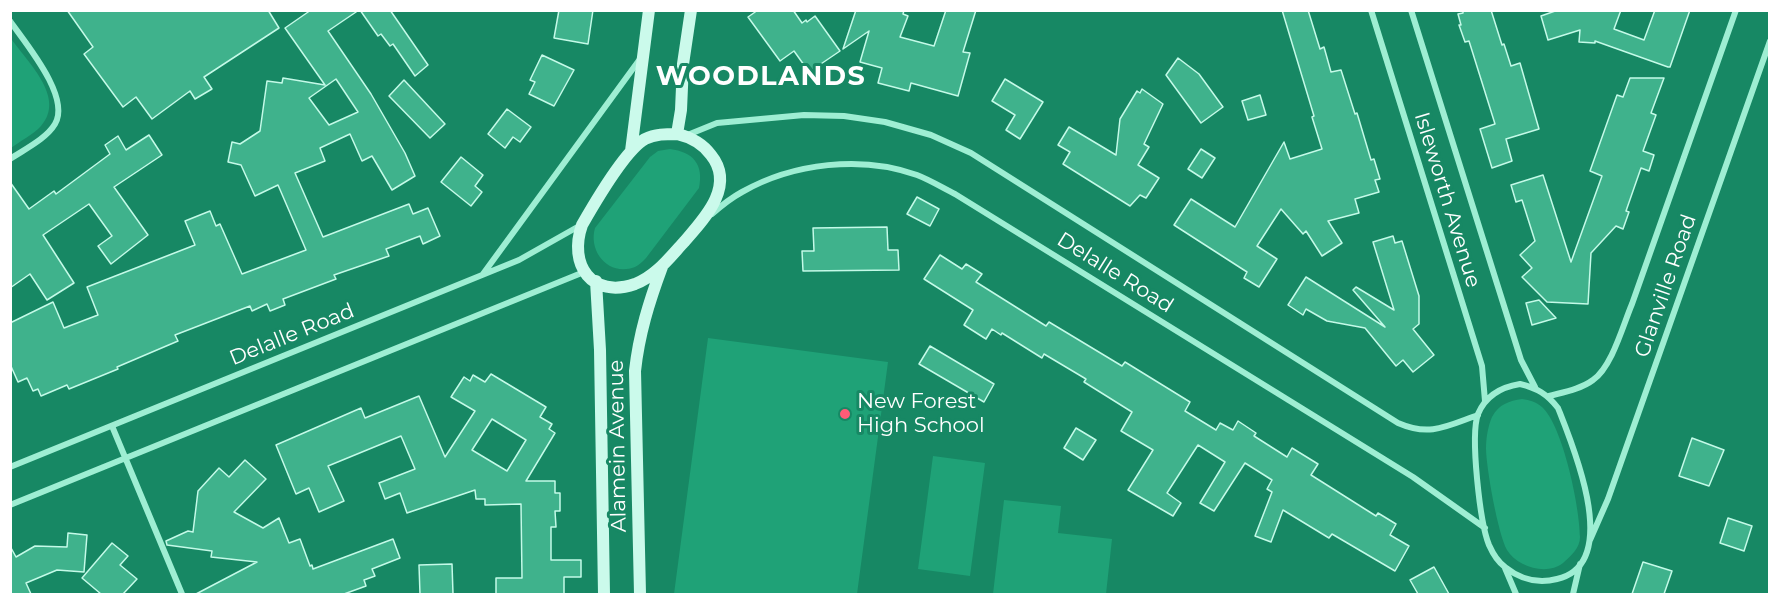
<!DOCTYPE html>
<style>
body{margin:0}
#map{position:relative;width:1780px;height:605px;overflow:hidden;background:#178864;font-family:Montserrat,sans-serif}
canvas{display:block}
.frame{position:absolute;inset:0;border:12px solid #fff;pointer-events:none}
</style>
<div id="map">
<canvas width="1780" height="605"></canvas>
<div class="frame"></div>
</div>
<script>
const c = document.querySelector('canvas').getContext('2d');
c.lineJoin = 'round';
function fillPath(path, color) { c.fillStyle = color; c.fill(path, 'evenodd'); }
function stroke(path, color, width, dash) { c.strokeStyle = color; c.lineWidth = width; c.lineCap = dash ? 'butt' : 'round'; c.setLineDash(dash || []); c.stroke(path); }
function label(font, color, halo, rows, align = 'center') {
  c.font = font + ' Montserrat,sans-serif'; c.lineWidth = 6; c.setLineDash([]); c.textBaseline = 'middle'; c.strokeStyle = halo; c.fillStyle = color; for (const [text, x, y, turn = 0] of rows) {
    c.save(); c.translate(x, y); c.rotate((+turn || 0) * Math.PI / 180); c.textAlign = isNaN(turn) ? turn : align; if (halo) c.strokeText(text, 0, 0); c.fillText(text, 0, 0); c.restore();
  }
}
fillPath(new Path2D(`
 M10 37C26 61 67 97 41 126 33 135 20 141 11 148Z
 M670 149C693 152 704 164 699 188L646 258C643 261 639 265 635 267 609 277 588 252 595 228L650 157 658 151Z
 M708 338 888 362 857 594H674Z
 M1522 399C1530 400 1536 402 1542 407 1563 426 1580 508 1580 537 1580 548 1571 556 1563 563 1547 576 1517 567 1507 550 1498 534 1486 467 1486 448 1486 438 1488 426 1492 417 1499 404 1509 401 1522 399Z
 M933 456 985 463 970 576 918 569Z
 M1004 500 1061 506 1058 533 1112 539 1106 594H993Z`), '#1fa277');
const building = new Path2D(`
 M67 10H268L279 28 204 77 212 89 195 99 190 91 152 119 136 97 123 107 84 54 93 47Z
 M311 10H359L328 31 371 94 405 153 415 176 392 190 372 156 362 161 350 134 320 148 325 161 295 173 323 237 409 204 413 214 428 208 440 236 423 244 420 236 386 249 389 256 334 275 336 279 283 299 285 305 270 311 267 304 252 311 250 306 175 335 178 341 117 367 118 369 69 389 67 385 41 396 38 389 33 391 27 378 18 382 10 364V323L53 302 64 328 98 315 87 287 195 245 185 221 210 211 216 226 220 224 242 274 306 250 278 185 255 196 241 165 228 162 232 142 240 144 260 131 267 81 282 83 283 78 325 85 285 28ZM336 79 358 112 329 125 309 98Z
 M360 10H390L428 65 415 76 393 44 390 46 381 34 378 36Z
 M559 10H593L588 44 554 38Z
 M758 10H793L802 23 806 20 807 22 815 16 840 51 809 72 794 51 780 61 748 17Z
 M856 10H904L903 14 908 16 900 37 934 46 946 10H976L963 52 970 53 958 96 911 83 909 91 878 83 882 68 860 62 869 31 843 49Z
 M1282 10H1308L1320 49 1324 47 1331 72 1341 70 1355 114 1357 113 1371 160 1374 159 1380 179 1375 180 1379 192 1355 199 1359 213 1328 221 1342 243 1322 256 1306 231 1303 234 1281 209 1257 246 1277 259 1259 287 1244 278 1247 272 1174 225 1191 199 1235 227 1284 142 1290 159 1322 149 1312 117 1314 116Z
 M1463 10H1491L1502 45 1504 44 1511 66 1520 63 1539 129 1506 139 1512 161 1492 168 1480 129 1495 124 1469 41 1465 42 1459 25H1461L1458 14 1463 13Z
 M1558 10H1621L1614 29 1644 40 1655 10H1690L1670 67H1668L1595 41V43L1579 42 1580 30 1548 40 1541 16Z
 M542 55 574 70 554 106 529 94 535 82 530 80Z
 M1178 58 1199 74 1223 107 1201 123 1166 75Z
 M1630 78H1664L1651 113 1656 115 1643 151 1654 155 1649 171 1641 168 1626 211 1629 212 1623 229 1616 226 1591 253 1588 304 1547 302 1522 277 1532 268 1520 255 1535 241 1522 200 1516 202 1511 185 1543 175 1571 262 1602 176 1590 171 1617 95 1623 97Z
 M1005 79 1043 102 1020 139 1006 130 1015 115 992 101Z
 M404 80 445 124 430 138 389 96Z
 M1142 89 1163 104 1144 144 1149 147 1138 165 1159 178 1146 198 1140 195 1130 206 1063 164 1070 152 1058 145 1069 127 1116 155 1120 119 1137 91 1140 93Z
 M1260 95 1266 115 1248 120 1242 101Z
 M507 109 531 127 520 142 513 137 505 148 488 134Z
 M149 135 162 155 114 187 148 235 111 264 98 246 112 236 89 204 43 235 74 283 47 300 30 274 10 288V182L29 209 54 191 56 194 110 154 105 145 118 136 126 150Z
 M1201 149 1215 158 1202 178 1188 169Z
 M461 157 483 175 475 186 482 192 471 206 441 182Z
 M917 197 939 209 930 226 907 214Z
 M887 227 888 250H898L899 270 803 271 802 251H814L813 228Z
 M1393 236 1395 243 1402 241 1419 296V324L1413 329 1434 355 1413 372 1403 360 1396 366 1365 328 1327 321 1306 309 1303 315 1288 305 1306 277 1385 327 1353 290 1356 287 1394 310 1373 242Z
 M940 255 962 269 966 264 982 274 976 282 1046 326 1049 322 1122 366 1125 362 1190 402 1185 411 1216 430 1220 423 1233 430 1238 421 1256 433 1254 436 1287 457 1292 448 1318 464 1311 475 1376 516 1378 513 1396 524 1390 535 1409 546 1395 571 1332 534 1329 538 1283 510 1271 542 1255 536 1272 492 1267 489 1272 480 1245 463 1214 511 1200 503 1225 462 1198 445 1167 493 1181 503 1173 516 1128 490 1153 450 1121 431 1132 412 1084 382 1086 379 1044 354 1042 358 1002 333 1001 335 992 329 986 339 964 325 973 310 924 279Z
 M1539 300 1556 318 1532 325 1526 303Z
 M930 346 994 384 984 402 919 364Z
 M491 374 546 407 540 417 552 424 549 429 555 433 526 481H555V493H560V511H555L556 527H551V560H581V577H564V594H496V578H522L521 504 485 505V499H476L475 490 407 513 400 493 385 499 379 483 415 469 401 436 328 466 344 501 319 512 309 488 296 494 276 445 361 408 365 418 419 396 445 457 475 411 451 397 464 377 470 381 473 375 485 382ZM492 419 526 440 507 471 472 450Z
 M1076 428 1096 440 1083 460 1064 448Z
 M1692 438 1724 450 1709 486 1679 476Z
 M245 460 266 479 234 512 263 528 279 518 289 543 300 539 310 566 312 565 313 569 393 539 400 558 372 569 375 576 364 580 366 586 344 594H196L257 562 211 557 212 551 167 545 166 541 188 531 193 532 198 491 219 468 229 477Z
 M1728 518 1752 526 1744 551 1720 543Z
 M68 533 87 535 84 572 57 570 26 583 31 594H10V546L16 557 35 546 67 547Z
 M112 543 128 556 120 565 137 579 123 594H101L82 578Z
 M1643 562 1672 571 1664 594H1632Z
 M452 564 453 594H420L419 565Z
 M1434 567 1449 594H1418L1410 580Z`);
fillPath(building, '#3fb28c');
stroke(building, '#c4fae8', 1.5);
stroke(new Path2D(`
 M1371 10 1482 366 1485 401
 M1411 10 1521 360 1535 387
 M10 21C26 44 71 97 55 124 46 139 25 149 10 159
 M685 136 717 123 804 115 844 116 885 122 931 135 971 153 1398 423C1430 437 1447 426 1478 415
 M712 214C721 206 731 198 742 192 793 163 862 155 917 175 930 180 943 188 955 194L1413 477 1485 528
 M483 274 640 59
 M1520 384C1537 388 1547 394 1558 408 1573 446 1623 564 1557 579 1538 584 1520 579 1505 567 1498 562 1493 554 1489 545 1480 523 1470 436 1478 414 1486 395 1501 387 1520 384Z
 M1549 396C1564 392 1581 389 1593 380 1612 367 1623 325 1632 304L1736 10
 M112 426 182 594
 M10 467 519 260 581 225
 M10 505 584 272
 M1590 540 1608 499 1770 41
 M1505 568 1516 594
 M1573 594 1580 564`), '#9eeed3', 6);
stroke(new Path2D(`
 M677 134C690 137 703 144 711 155 736 186 704 219 684 242 670 257 656 276 635 284 592 299 568 265 582 225 594 204 625 150 645 139 655 134 666 134 677 134Z
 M677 134 681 110 683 64 691 10
 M631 151 649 10
 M596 281 600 350 604 594
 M640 594 635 371C639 334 649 302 662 267`), '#cbfaeb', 12);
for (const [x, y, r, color] of [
 [845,414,6,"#ff5b77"]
]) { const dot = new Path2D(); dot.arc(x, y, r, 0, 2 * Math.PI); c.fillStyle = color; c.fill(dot); stroke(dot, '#178864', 2); }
label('21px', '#fff', '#178864', [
 ["Isleworth Avenue",1447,200,73],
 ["Delalle Road",1115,273,32],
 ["Glanville Road",1666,286,-71],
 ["Delalle Road",292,335,-22],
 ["Alamein Avenue",618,446,-91]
]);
label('21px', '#fff', '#178864', [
 ["New Forest",857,402],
 ["High School",857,426]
], 'left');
c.letterSpacing = '1.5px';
label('bold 27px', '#fff', '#178864', [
 ["WOODLANDS",761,77]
]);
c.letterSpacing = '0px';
</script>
